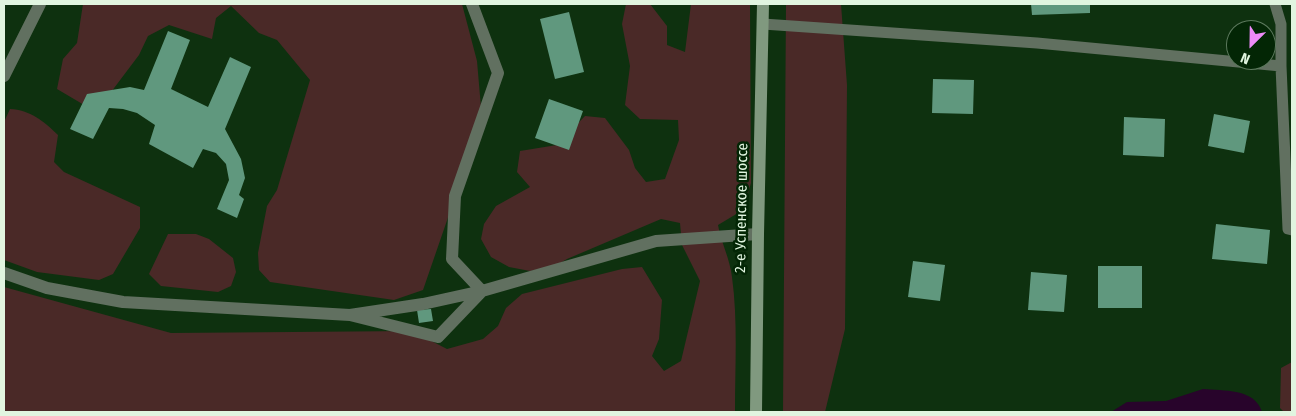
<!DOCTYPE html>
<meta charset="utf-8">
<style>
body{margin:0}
#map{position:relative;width:1296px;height:416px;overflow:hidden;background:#0e310f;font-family:"Fira Sans Condensed",sans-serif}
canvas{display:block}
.frame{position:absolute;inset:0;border:5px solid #e1f5e0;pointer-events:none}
.north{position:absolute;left:1226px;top:20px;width:50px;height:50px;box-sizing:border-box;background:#032605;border:1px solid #5c795d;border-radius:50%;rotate:203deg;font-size:14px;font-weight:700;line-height:20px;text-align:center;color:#e1f5e0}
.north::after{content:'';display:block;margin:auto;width:18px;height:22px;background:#ee8bf8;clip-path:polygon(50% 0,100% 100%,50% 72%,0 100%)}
</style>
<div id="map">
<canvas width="1296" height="416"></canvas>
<div class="frame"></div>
<div class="north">N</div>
</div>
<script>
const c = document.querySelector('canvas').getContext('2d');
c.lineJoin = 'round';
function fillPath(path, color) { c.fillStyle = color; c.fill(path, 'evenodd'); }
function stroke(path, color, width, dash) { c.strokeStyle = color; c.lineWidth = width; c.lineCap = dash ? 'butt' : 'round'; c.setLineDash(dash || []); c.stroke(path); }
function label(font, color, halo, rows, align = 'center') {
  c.font = font + ' "Fira Sans Condensed",sans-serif'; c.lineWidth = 5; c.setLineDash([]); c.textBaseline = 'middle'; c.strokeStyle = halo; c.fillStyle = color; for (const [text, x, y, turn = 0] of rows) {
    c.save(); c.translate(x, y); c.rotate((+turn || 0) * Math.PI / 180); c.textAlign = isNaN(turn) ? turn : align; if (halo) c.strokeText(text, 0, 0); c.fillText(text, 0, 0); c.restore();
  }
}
fillPath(new Path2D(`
 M83 4H462L477 61 482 119 423 290 394 300 270 282 259 270 258 253 267 206 277 190 310 80 277 40 259 33 231 6 216 18 212 39 169 25 148 36 139 55 96 112 57 89 63 59 77 43Z
 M626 4H650L667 26V45L685 52 691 4H750L751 183 743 210 718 225C721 242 730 259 732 277 738 321 735 367 735 412H4V287L171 333 412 331 447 349 483 339 498 326 506 308 522 294 622 269 642 267 662 300 659 339 652 356 664 371 681 361 700 281 682 245 680 223 661 219 567 259 550 269 530 271 509 267 491 257 481 239 484 224 496 206 530 187 517 172 520 151 557 145 585 116 605 118 629 150 635 168 646 182 665 179 679 140 678 120 640 119 625 105 630 66 622 24Z
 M786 4H841L847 85 845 329 825 412H783Z
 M10 109C30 110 44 121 58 135L54 162 64 172 140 207V228L113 274 99 280 37 272 4 260V122Z
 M168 234H196L209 239 233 258 236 272 231 286 218 292 161 286 149 274Z
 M1292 362V412H1284L1280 408 1281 368Z`), '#4a2927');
fillPath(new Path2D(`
 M1203 389C1223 391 1255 388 1262 412H1111L1127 402 1166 401Z`), '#28042b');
fillPath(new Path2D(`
 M1031 4H1090V13L1032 15Z
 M569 12 584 72 555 79 540 19Z
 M168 31 190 40 171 89 208 107 230 57 251 67 225 129 241 159 245 178 239 195 244 199 237 218 217 209 229 180 226 164 216 153 203 149 193 168 149 144 155 125 137 113 123 109 109 108 93 139 70 129 87 94 130 87 144 90Z
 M933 79 974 80 973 114 932 113Z
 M549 99 583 111 569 150 535 138Z
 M1214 114 1250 121 1244 153 1208 146Z
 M1124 117 1165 119 1164 157 1123 155Z
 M1216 224 1270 230 1267 264 1212 259Z
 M913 261 945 265 940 301 908 297Z
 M1098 266H1142V308H1098Z
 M1031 272 1067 275 1064 312 1028 310Z
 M431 309 433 321 419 323 417 310Z`), '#60987e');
stroke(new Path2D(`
 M763 24 1037 43 1281 66V24L1275 4
 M1281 66 1288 229 1292 230`), '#617060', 11);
stroke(new Path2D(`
 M472 4 498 73 455 196 452 259 482 291 656 241 758 234
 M4 76 40 4
 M4 273 47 288 123 302 350 315
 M482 291 438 337 350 315 423 304Z`), '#617060', 12);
stroke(new Path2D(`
 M756 412 758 234 763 4`), '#80997f', 12);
label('15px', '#e1f5e0', '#032605', [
 ["2-е Успенское шоссе",742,208,-89]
]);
</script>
